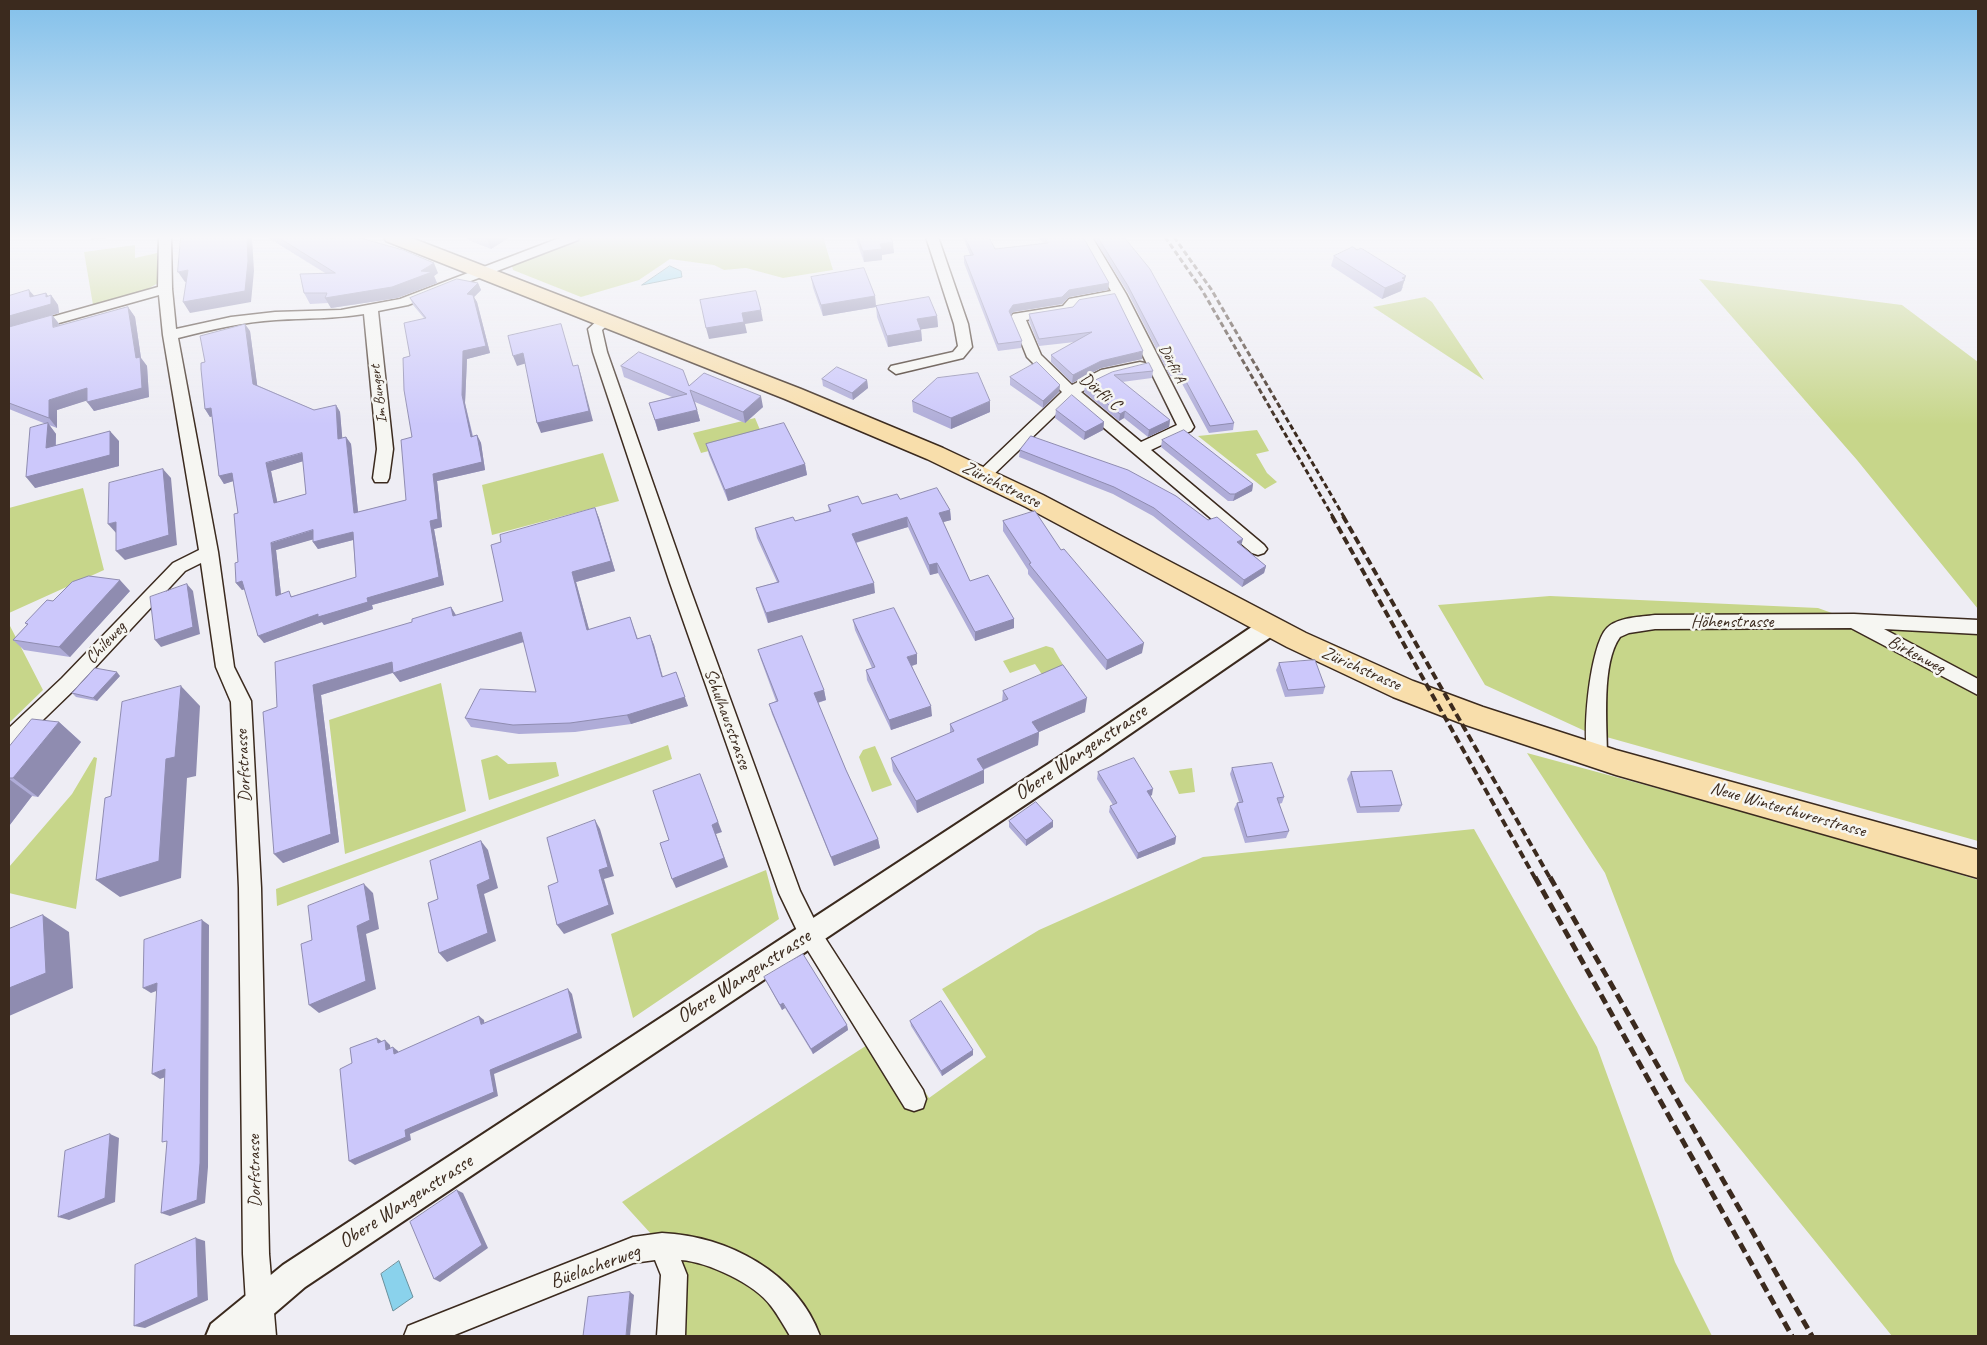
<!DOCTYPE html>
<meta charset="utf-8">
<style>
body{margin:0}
#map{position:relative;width:1987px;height:1345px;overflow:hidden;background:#eeedf4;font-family:Caveat,sans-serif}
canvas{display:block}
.frame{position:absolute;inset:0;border:10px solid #3b2a1e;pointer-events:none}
</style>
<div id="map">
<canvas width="1987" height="1345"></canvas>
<div class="frame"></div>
</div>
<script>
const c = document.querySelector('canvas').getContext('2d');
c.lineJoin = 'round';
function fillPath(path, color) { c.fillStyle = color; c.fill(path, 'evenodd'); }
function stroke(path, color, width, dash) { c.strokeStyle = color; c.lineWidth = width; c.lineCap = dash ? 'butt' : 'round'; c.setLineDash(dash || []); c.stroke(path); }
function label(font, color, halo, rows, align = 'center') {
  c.font = font + ' Caveat,sans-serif'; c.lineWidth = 5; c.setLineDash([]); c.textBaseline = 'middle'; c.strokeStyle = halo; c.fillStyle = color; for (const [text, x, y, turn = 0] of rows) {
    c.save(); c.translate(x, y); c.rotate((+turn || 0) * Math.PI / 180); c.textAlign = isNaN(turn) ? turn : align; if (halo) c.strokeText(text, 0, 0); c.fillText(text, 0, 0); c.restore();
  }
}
fillPath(new Path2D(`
 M584 237H823L833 270 783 278 746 268 724 270 714 265 670 259 639 280 581 297 513 270 512 266 518 261Z
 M135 245V258L157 253 158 283 146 290 93 305 84 252Z
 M1699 279 1902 305 1978 362V609L1857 460Z
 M1425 297 1432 302 1484 380 1373 307Z
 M755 418 763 437 701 453 693 433Z
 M1257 430 1269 451 1256 454 1267 473 1277 482 1265 489 1198 436Z
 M603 453 619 501 492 535 482 485Z
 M83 488 104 570 9 613V508Z
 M1550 596 1818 608 1854 621 1892 628 1978 633V841L1585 731 1485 685 1438 605Z
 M9 624 43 690 9 723Z
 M1046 646 1053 648 1065 668 1043 676 1035 664 1010 673 1003 661Z
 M441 683 466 811 345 854 329 720Z
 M668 745 672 759 277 906 276 889Z
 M875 746 892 785 872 792 859 757 863 750Z
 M1527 753 1826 834 1978 880V1336H1892L1685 1081 1605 873Z
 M497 755 508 764 556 762 559 776 489 800 481 760Z
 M94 757 97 758 76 909 9 893V867L72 794Z
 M1192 768 1195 792 1179 794 1169 771Z
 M1474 829 1597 1047 1675 1262 1712 1336H671L674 1275 662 1246 622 1202 886 1033 929 1098 986 1057 942 989 1039 930 1203 857Z
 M766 870 779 919 633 1018 611 934Z`), '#c7d68a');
const water = new Path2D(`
 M670 266 681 271 682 277 642 285Z
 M399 1261 413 1297 393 1311 381 1274Z`);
fillPath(water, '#8ad2ec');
stroke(water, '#6a8f9a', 1);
const minor = new Path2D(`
 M159 237H171L172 289 176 329 231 317 275 312 341 310 400 299 562 237H579L578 240 408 305 378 311 393 449 389 478 387 482H375L373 478 377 449 364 314C335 319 306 318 276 320 243 322 210 330 178 338L218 552 234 667 251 701 261 888 269 1254 276 1336H248L243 1254 239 888 231 702 216 667 201 563 185 571 76 688 16 746 9 748V728L62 678 173 563 199 550 163 335 159 295 9 337V329L158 287Z
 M926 237H938L968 324 972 347 963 358 896 374 889 369 891 366 953 352 958 346 954 324Z
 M1080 237H1092L1126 294 1194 427 1191 431 1151 450 1264 545 1267 549 1264 553 1258 555 1252 553 1071 400 989 479H977L975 475 1062 392 1027 357 1011 317 1013 314 1063 306 1069 299 1111 291ZM1115 299 1177 425 1141 442 1081 392 1110 377 1145 369 1147 366 1145 363 1140 362 1101 370 1072 385 1041 355 1026 320 1067 313 1072 312 1078 305Z
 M605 317 612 321 602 330 607 352 688 583 800 891 818 927 923 1090 926 1099 923 1108 914 1111 905 1108 802 941 779 893 670 583 593 352 588 329 600 318Z
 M1854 614 1978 620V634L1884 629 1978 679V695L1851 628 1655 629 1629 633 1620 637C1601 663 1607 724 1607 756L1604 762 1597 764 1590 762C1580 742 1590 644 1607 628 1618 617 1641 617 1655 615Z
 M662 1233C727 1236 797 1272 820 1336H790C784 1326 778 1315 771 1306 755 1284 708 1262 681 1260L687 1275 685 1336H657L661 1275 655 1260 633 1263 452 1336H404L408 1326 418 1322 633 1237Z`);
const tertiary = new Path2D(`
 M1270 618 1278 620 1281 626 1278 632 1095 758 305 1287 248 1336H206L211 1324 283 1265 1079 744 1262 620Z`);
const primary = new Path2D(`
 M384 237H409L801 389 943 448 1043 495 1306 633 1413 681 1483 707 1616 750 1978 850V878L1616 775 1463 724 1393 697 1287 647 1026 507 927 459 785 399 386 241Z`);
stroke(minor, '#3b2a1e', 3);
stroke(tertiary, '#3b2a1e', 4);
stroke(primary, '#3b2a1e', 3);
fillPath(minor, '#f6f6f2');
fillPath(tertiary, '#f6f6f2');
fillPath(primary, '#f8deab');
stroke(new Path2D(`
 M1165 237 1202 290 1333 517
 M1174 237 1211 289 1344 517`), '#3b2a1e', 3, [5.5, 3]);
stroke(new Path2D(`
 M1332 516 1535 878
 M1343 516 1550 878`), '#3b2a1e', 4, [8, 4]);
stroke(new Path2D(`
 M1535 877 1792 1336
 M1550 877 1812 1336`), '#3b2a1e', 5, [10, 5]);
fillPath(new Path2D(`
 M267 237H329L332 239 438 273 434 276 437 283 397 298 331 308 328 303 310 304 304 293 325 273Z
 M467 237H510L491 249 468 240Z
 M855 237H890L894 253 882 255V260L864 262Z
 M963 237H989L995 249 1043 243 1038 237H1083L1109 283 1108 290 1069 297 1062 304 1013 312 1011 315 1022 341 1021 348 998 351 964 263V256L970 255Z
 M1093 237H1124L1234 423 1233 430 1209 433 1180 380 1177 375 1170 376 1128 293Z
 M1334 256 1403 287 1401 291 1382 299 1331 266Z
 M811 277 875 296 876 307 823 316 813 288Z
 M478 283 481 290 474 297 477 302 490 353 467 359 465 403 473 436 477 435 481 443 485 470 437 481 442 527 434 529 444 585 372 605 373 609 324 625 322 622 264 643 245 589 242 590 236 583 238 562V513L233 481 224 484 219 476 212 416 210 417 205 409V362L250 331 257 385 314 410 336 405 340 412 342 438 346 437 351 444 358 512 406 500 412 437 410 356 424 318 413 305 410 298ZM303 461 306 494 277 502 271 471ZM313 539V542L318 549 353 540 356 577 293 596 281 594 276 550Z
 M46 293 48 296 51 295 58 305 59 313 24 323 52 315 60 325 128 307 135 317 141 358 147 366 149 397 94 411 87 400 57 410V428L49 425 56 434V445L119 441V466L35 488 46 424 9 409V296H34Z
 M876 306 937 316 938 327 921 329 922 341 888 347 877 317Z
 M1073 307 1142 359 1101 368 1072 383 1051 362V355L1075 342 1039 346 1029 321V314Z
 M621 366 689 386 763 407 745 423 695 402 700 421 658 431 649 403 672 397 624 377Z
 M1153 371 1152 378 1122 382 1170 420 1169 427 1148 437 1124 418 1119 421 1084 392 1085 385 1112 372Z
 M1010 377 1060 385 1059 392 1043 408 1010 385Z
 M822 379 867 380 868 388 853 400 823 386Z
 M912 401 990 412 951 429 913 412Z
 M1056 410 1104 422 1103 430 1084 440 1055 418Z
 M1031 436 1241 545 1266 566 1264 573 1242 587 1153 516 1113 494 1019 457 1020 450Z
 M1162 440 1253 484 1252 491 1233 501H1228L1161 447Z
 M706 444 805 464 807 475 728 501 709 455Z
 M900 499 950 510 951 520 943 522 970 581 1014 619V628L975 641 938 573 930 575 908 527 856 543 875 593 768 623 759 598 756 588 777 582 757 538 755 528 795 521 829 511 828 505 862 504Z
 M595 508 599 518 615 571 576 582 589 630 630 617 638 639 650 635 654 645 663 677 688 706 631 724 575 732 519 734 471 727 465 718 536 692 524 642 400 682 393 673 321 695 339 842 283 863 277 707 412 622 451 607 456 615 503 601 501 542Z
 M1003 521 1061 550 1142 653 1106 670 1028 574V570L1003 531Z
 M130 591 70 657 24 650 13 640 27 625 25 623 53 601Z
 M853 620 917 664 912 666 932 716 891 730 867 680 866 670 872 668 855 630Z
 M758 650 824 690 826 700 818 703 846 770 878 839 880 848 834 866 772 714 769 704 776 701 761 660Z
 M1279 663 1325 687 1323 694 1285 697 1276 670Z
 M120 676 97 701 76 697 72 693Z
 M1003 691 1085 712 1039 732 1038 745 983 770 984 783 917 813 893 771 891 758 950 733V724L1002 702Z
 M59 722 81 742 38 797 32 796 9 826V747Z
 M1232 768 1284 797 1282 803 1279 804 1289 831 1286 838 1245 843 1234 809 1237 803 1239 802 1230 774Z
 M1098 772 1152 795 1150 796 1176 837 1175 844 1137 859 1109 812 1110 806 1113 805 1097 779Z
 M1351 772 1402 805 1399 812 1357 813 1347 779Z
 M1009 821 1053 827 1026 846 1009 827Z
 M764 977 847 1025 848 1030 813 1054 785 1008 782 1010 767 983Z
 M910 1021 973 1055 942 1076 911 1026Z`), '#afacd8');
fillPath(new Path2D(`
 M90 237H117L92 240Z
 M247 237H252L254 271 251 302 190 313 183 302Z
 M489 237H510L491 249 487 238Z
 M893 242 894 253 882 255V260L864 262 863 251 880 244Z
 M434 263 438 273 434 276 437 283 397 298 331 308 325 298 421 271Z
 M188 270 195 280 185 282 178 272Z
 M1406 276 1401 291 1382 299 1385 288Z
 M478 283 481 290 474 297 477 302 490 353 467 359 465 403 474 444 471 437 462 395 463 351 467 294Z
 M1109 283 1108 290 1069 297 1062 304 1013 312 1009 318V311L1013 305 1069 290Z
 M29 290 37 299 30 297Z
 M46 293 51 300V295L58 305 59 313 9 327V316L46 297Z
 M875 296 876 307 823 316 821 305Z
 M128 307 135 317 141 358 147 366 149 397 94 411 87 402 136 358Z
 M761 310 763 321 745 324 747 333 709 339 706 328 742 313Z
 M52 315 60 325V336L53 327Z
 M937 316 938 327 917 330V319Z
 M245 324 250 331 258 391 253 384Z
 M921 330 922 341 888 347 887 336Z
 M1143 351 1142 359 1101 368 1072 383 1073 375 1101 361Z
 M523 353 527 363 517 366 513 356Z
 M578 365 581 375 593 421 541 433 537 423Z
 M867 380 868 388 853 400 852 393Z
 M1060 385 1059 392 1043 408V401Z
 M87 388 95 398 57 410V428L49 418V400Z
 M761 396 763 407 745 423 743 412Z
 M990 401V412L951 429V418Z
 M336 405 340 412 343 446 338 439Z
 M211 408 216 415 210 417 205 409Z
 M697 410 700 421 658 431 655 420Z
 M1125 411 1124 418 1119 421 1120 414Z
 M1170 420 1169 427 1148 437 1149 430Z
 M1104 422 1103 430 1084 440 1085 432Z
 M48 423 56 434 55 458 46 448Z
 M110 431 119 441V466L35 488 26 477Z
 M477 435 481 443 485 470 437 481 442 527 434 529 444 585 372 605 373 609 324 625 322 622 264 643 258 636 318 614 367 598 430 521 433 474Z
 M346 437 351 444 359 521 354 513Z
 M302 453 307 460 271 471 279 510 274 503 266 463Z
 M805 464 807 475 728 501 725 490Z
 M163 469 171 478 177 545 125 560 116 551Z
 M232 473 237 480 224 484 219 476Z
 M1253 484 1252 491 1233 501 1235 494Z
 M595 508 599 518 615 571 576 582 592 640 587 630 572 572Z
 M950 510 951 520 940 523 939 513Z
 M907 517 908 527 854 543 852 534Z
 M116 522 117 534 108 524Z
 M313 530 318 538 276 550 282 603 276 596 271 543Z
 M353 532 357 539 318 549 313 542Z
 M1243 539 1241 546 1237 542Z
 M937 563 938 573 930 575 929 565Z
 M1266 566 1264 573 1242 587 1244 580Z
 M120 580 130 591 70 657 59 647Z
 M242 581 248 588 242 590 236 583Z
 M874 583 875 593 768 623 766 613Z
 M187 584 193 591 200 634 161 647 155 640Z
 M451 607 457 617 453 616Z
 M1014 619V628L975 641V632Z
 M521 632 526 641 400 682 393 673Z
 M650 635 654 645 665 686 662 677Z
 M1144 643 1142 653 1106 670 1107 660Z
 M917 654V664L908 667 907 657Z
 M392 662 398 671 321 695 339 842 283 863 274 854 313 685Z
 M117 672 120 676 97 701 93 698Z
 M676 672 688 706 631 724 627 715Z
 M181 686 200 706 196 776 187 778 181 878 120 897 96 880Z
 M824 690 826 700 816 703 814 693Z
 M1087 698 1085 712 1039 732 1038 745 977 772V759L1032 722Z
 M931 706 932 716 891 730 889 720Z
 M59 722 81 742 38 797 13 778Z
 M984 770V783L917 813 916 801Z
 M700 774 722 832 716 834 728 867 676 888 672 879 712 825Z
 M9 779 32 796 9 826Z
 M1153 789 1152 795 1146 798 1147 791Z
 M595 820 600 829 614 876 604 879 614 914 564 934 557 925 599 870Z
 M1053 821V827L1026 846V840Z
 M1176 837 1175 844 1137 859 1138 853Z
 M878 839 880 848 834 866 831 857Z
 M481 841 488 850 498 888 484 894 496 941 447 962 439 953 477 885Z
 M364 884 373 893 379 929 366 934 376 989 319 1013 309 1005 357 926Z
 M43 915 69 932 73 988 9 1016V988Z
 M202 920 209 925 208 1167 205 1203 170 1216 161 1213Z
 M157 983 164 988 151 993 143 988Z
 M568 989 572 994 582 1038 494 1074 498 1096 410 1134 411 1140 355 1165 349 1161 405 1130 490 1070Z
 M783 1003 785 1008 782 1010 780 1005Z
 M479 1016 484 1020 485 1029 481 1024Z
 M847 1025 848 1030 813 1054 811 1049Z
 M377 1038 383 1042 378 1043Z
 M385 1040 390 1045 391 1054 386 1050Z
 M393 1047 398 1051 400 1058 394 1054Z
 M973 1050V1055L942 1076 941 1071Z
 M165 1069 174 1074 160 1079 152 1074Z
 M110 1134 119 1138 115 1202 69 1220 58 1217Z
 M457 1190 463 1193 488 1248 440 1282 434 1279Z
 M196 1238 205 1241 208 1300 145 1328 134 1326Z
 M630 1292 634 1295 630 1336H626Z`), '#8f8cb0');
const building = new Path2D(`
 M181 237H247L248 261 245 291 183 302 188 270 178 272Z
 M278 237H329L332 239 333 237H357L403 250 434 263 421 271 432 272 392 287 325 298 327 293H304L300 274 335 273Z
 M858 237H890L893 242 880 244 882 249 863 251Z
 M965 237H989L995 249 1048 243 1044 237H1083L1109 283 1069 290 1062 297 1013 305 1009 311 1022 341 998 344 964 256 973 255Z
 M1098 237H1124L1150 269 1234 423 1210 426 1181 372 1178 368 1171 369 1128 286Z
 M1353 247 1357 250 1361 248 1406 276 1402 278 1405 280 1385 288 1334 256Z
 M864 268 875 296 821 305 811 277Z
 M457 279 478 283 467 294 473 295 486 346 463 351 462 395 471 437 477 435 482 462 433 474 438 519 430 521 439 577 367 598 368 602 318 617V614L258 636 242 581 236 583 235 563 238 562 234 514 238 513 232 473 219 476 211 408 205 409 201 369V363L205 362 200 336 245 324 253 384 314 410 336 405 338 439 346 437 354 513 406 500 401 440 412 437 404 390 403 358 410 356 404 323 426 318 410 298ZM302 453 306 494 274 503 266 463ZM313 530V542L353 532 356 577 291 597 289 591 276 596 271 543Z
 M29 290 30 297 46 293V297L51 295V304L9 316V296Z
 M756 291 761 310 742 313 744 322 706 328 700 300Z
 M1115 294 1143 351 1101 361 1073 375 1051 355 1092 332 1039 339 1029 314 1073 307 1079 300Z
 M929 297 937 316 917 319 921 330 887 336 876 306Z
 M128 307 136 358 140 357 142 388 87 402V388L49 400V418L9 403V327L52 315 53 327Z
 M561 324 573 366 578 365 589 411 537 423 523 353 513 356 508 336Z
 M639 352 683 370 689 386 704 373 761 396 743 412 690 390 697 410 655 420 649 403 687 394 621 366Z
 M1037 362 1060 385 1043 401 1010 377Z
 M1149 363 1153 371 1114 375 1170 420 1149 430 1125 411 1120 414 1085 385 1112 372Z
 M837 367 867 380 852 393 822 379Z
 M978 373 990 401 951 418 912 401 937 378Z
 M1072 395 1104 422 1085 432 1056 410Z
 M48 423 46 448 110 431V455L26 477 30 428Z
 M784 423 805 464 725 490 706 444Z
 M1184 430 1253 484 1235 494H1230L1162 440Z
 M1031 436 1128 470 1176 496 1208 520 1217 517 1243 539 1237 542 1266 566 1244 580 1154 508 1114 487 1020 450Z
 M163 469 169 535 116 551V522L108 524 109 483Z
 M937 488 950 510 939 513 970 581 988 575 1014 619 975 632 937 563 929 565 907 517 852 534 874 583 766 613 756 588 779 582 755 528 793 517 795 521 831 511 828 505 858 496 862 504 897 494 900 499Z
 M595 508 611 561 572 572 587 630 630 617 637 639 650 635 662 677 676 672 685 697 627 715 570 723 513 725 465 718 480 689 536 692 521 632 393 673 392 662 313 685 331 834 274 854 263 712 277 707 275 662 412 622V619L451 607 453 616 503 601 491 545 501 542 500 535Z
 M1035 511 1061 550 1064 549 1144 643 1107 660 1029 564 1031 563 1003 521Z
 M89 576 120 580 59 647 13 640 28 624 25 623 47 600 53 601 72 582Z
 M187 584 193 627 155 640 150 597Z
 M894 608 917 654 907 657 931 706 889 720 866 670 875 667 853 620Z
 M802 636 824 690 814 693 846 770 878 839 831 857 769 704 778 701 758 650Z
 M1315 660 1325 687 1288 690 1279 663Z
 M1063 665 1087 698 1032 722 1039 732 977 759 984 770 916 801 891 758 954 731 950 724 1008 699 1003 691Z
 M95 668 117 672 93 698 72 693Z
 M181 686 175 757 166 759 159 861 96 880 105 798 111 796 122 702Z
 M32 719 59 722 13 778H9V747Z
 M1134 758 1153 789 1147 791 1176 837 1138 853 1110 806 1117 803 1098 772Z
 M1272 763 1284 797 1277 798 1289 831 1247 837 1237 803 1243 802 1232 768Z
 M1392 771 1402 805 1360 807 1351 772Z
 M700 774 718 822 712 825 724 858 672 879 660 843 669 840 653 791Z
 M1036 802 1053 821 1026 840 1009 821Z
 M595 820 608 867 599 870 609 905 557 925 548 886 558 882 547 838Z
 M481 841 490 879 477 885 488 933 439 953 428 903 438 899 430 861Z
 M364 884 370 920 357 926 366 981 309 1005 301 944 312 940 308 906Z
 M43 915 46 973 9 988V929Z
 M202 920 200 1163 197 1200 161 1213 167 1141 162 1142 165 1069 152 1074 157 983 143 988 144 940Z
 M803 954 847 1025 811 1049 783 1003 780 1005 764 977Z
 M568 989 578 1033 490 1070 494 1092 405 1130 406 1137 349 1161 340 1069 352 1063 350 1048 377 1038 378 1043 385 1040 386 1050 393 1047 394 1054 479 1016 481 1024Z
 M941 1001 973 1050 941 1071 910 1021Z
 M110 1134 105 1198 58 1217 65 1151Z
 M457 1190 482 1245 434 1279 410 1222Z
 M196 1238 198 1297 134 1326 135 1265Z
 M630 1292 626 1336H583L588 1297Z`);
fillPath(building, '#ccc8fb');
stroke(building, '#8f8cb0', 1);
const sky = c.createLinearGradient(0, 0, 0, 425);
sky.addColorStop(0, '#82c0ea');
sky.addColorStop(0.56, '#f7f7fa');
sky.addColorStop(1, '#f7f7fa00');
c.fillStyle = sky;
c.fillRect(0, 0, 1987, 425);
label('15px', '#3b2a1e', '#f6f6f2', [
 ["Dörfli A",1172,364,63],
 ["Im Bungert",379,394,-97]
]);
label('18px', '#3b2a1e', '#f6f6f2', [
 ["Dörfli C",1100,392,40],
 ["Zürichstrasse",1001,485,26],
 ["Höhenstrasse",1732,622],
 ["Chileweg",106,643,-47],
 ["Birkenweg",1916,655,28],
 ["Zürichstrasse",1361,669,24],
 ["Schulhausstrasse",727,719,70],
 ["Dorfstrasse",244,766,-93],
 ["Neue Winterthurerstrasse",1788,810,16],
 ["Dorfstrasse",255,1171,-91]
]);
label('21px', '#3b2a1e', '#f6f6f2', [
 ["Obere Wangenstrasse",1081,753,-34],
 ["Obere Wangenstrasse",744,977,-33],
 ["Obere Wangenstrasse",406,1202,-33],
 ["Büelacherweg",595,1267,-20]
]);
</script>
